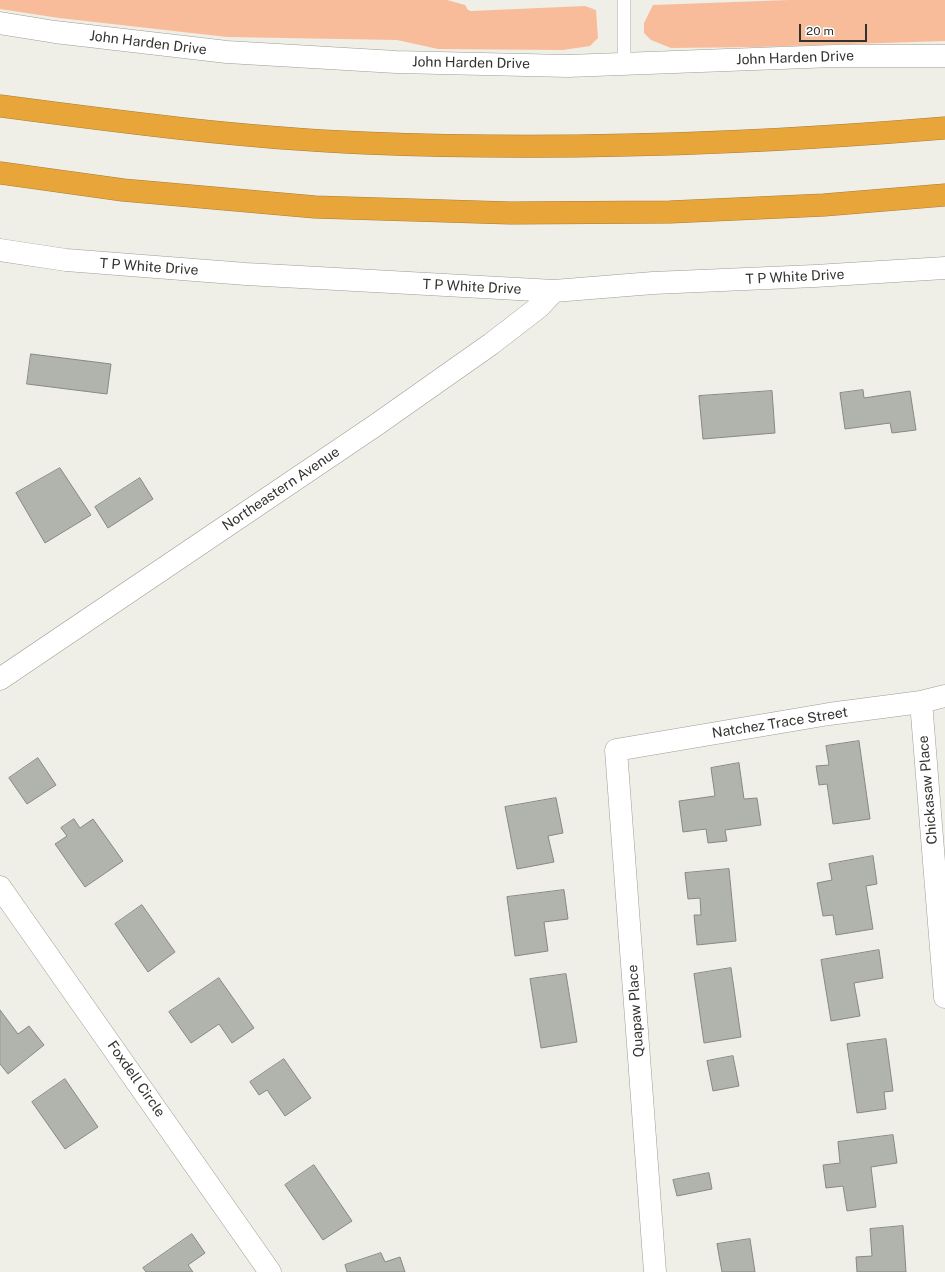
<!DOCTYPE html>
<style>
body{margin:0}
#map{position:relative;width:945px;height:1272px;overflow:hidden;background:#f0efe7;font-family:"Public Sans",sans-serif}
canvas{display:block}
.scale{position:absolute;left:799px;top:24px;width:68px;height:18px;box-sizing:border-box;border:2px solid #32322f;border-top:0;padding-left:5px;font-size:12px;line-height:14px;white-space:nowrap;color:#32322f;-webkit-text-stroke:3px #fff;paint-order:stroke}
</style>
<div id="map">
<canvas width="945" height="1272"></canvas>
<div class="scale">20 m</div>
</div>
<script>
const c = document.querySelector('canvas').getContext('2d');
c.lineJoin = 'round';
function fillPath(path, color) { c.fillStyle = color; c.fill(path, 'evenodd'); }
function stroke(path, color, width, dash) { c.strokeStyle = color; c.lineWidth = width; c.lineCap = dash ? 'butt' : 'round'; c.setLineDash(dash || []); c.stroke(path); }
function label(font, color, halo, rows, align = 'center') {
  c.font = font + ' "Public Sans",sans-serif'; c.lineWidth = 4; c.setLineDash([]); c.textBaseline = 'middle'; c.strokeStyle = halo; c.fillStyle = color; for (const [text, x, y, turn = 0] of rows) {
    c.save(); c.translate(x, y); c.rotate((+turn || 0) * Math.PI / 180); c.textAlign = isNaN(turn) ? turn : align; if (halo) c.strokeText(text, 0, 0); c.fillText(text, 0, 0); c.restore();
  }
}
fillPath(new Path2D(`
 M0 0H447L465 5 468 10 471 11 585 6 596 10 598 38 590 46 563 50 438 49 397 40 227 37 59 18 0 9Z
 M789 0H945V41L757 47 671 48 651 40 644 33V23L653 5Z`), '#f8bc9b');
const building = new Path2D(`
 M31 354 111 364 107 394 27 384Z
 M863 390 864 398 910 391 916 430 892 433 890 423 845 429 840 393Z
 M772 391 775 433 703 439 699 396Z
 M60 468 91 515 45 543 16 493Z
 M140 478 153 499 108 528 95 507Z
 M859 741 870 819 833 824 827 784 819 785 816 766 829 765 826 746Z
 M38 758 56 785 27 804 9 778Z
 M739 763 744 799 757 798 761 825 725 830 727 841 708 843 706 829 683 832 679 801 715 796 711 768Z
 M556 798 563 833 548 836 554 862 517 869 505 807Z
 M74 819 80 828 93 819 123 861 85 887 55 844 67 836 61 828Z
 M873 856 877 884 866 886 873 929 836 935 833 915 823 916 817 883 832 880 829 864Z
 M729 869 736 941 697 945 694 915H701L700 898 688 899 685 873Z
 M564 890 568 919 544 922 548 951 515 956 507 897Z
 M142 905 175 952 148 972 115 924Z
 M879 950 883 978 854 983 860 1016 831 1021 821 960Z
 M731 968 741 1037 704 1043 694 974Z
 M566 974 577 1042 541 1048 530 979Z
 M219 978 254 1028 232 1043 219 1024 191 1043 169 1012Z
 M0 1010 18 1034 29 1026 44 1045 8 1074 0 1064Z
 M886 1039 893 1091 884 1092 886 1109 857 1113 847 1044Z
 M733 1056 739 1086 713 1091 707 1061Z
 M284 1059 311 1098 285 1116 267 1090 259 1095 250 1082Z
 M65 1079 98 1127 65 1149 32 1102Z
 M893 1135 897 1163 871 1167 876 1207 847 1211 843 1186 826 1188 823 1165 840 1163 838 1142Z
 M314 1165 352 1221 323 1240 285 1185Z
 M709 1173 712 1189 677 1196 673 1180Z
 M903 1226 906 1272H857L856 1257 872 1256 870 1229Z
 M192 1234 205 1253 188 1265 193 1272H146L143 1268Z
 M750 1239 755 1272H722L717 1244Z
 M381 1253 385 1262 400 1257 405 1272H347L345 1265Z`);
fillPath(building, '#b1b4ad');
stroke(building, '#868983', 1);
const service = new Path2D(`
 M624 0V64`);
const minor = new Path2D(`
 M921 702 945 997
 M0 887 270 1272
 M655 1272 616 750 829 714 921 702 945 696`);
const tertiary = new Path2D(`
 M0 23 55 32 227 52 396 62 568 66 834 56H945
 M0 250 66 260 246 274 554 291 653 283 815 276 945 268
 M0 679 376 425 491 344 539 307 554 291`);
const motorway = new Path2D(`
 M0 106C121 122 243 138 365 143 558 151 752 144 945 128
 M0 173 123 190 315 207 510 213 670 212 824 205 945 195`);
stroke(service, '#9d9c95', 14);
stroke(minor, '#9d9c95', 23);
stroke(tertiary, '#9d9c95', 23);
stroke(motorway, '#a87d36', 23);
stroke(service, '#fff', 13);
stroke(minor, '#fff', 22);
stroke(tertiary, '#fff', 22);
stroke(motorway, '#e8a539', 22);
label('14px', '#32322f', '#fff', [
 ["John Harden Drive",148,43,7],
 ["John Harden Drive",795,58,-2],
 ["John Harden Drive",471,63,1],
 ["T P White Drive",149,267,4],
 ["T P White Drive",795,277,-3],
 ["T P White Drive",472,287,3],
 ["Northeastern Avenue",281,489,-34],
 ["Natchez Trace Street",780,723,-9],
 ["Chickasaw Place",928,790,-95],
 ["Quapaw Place",636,1011,-94],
 ["Foxdell Circle",136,1079,55]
]);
</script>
